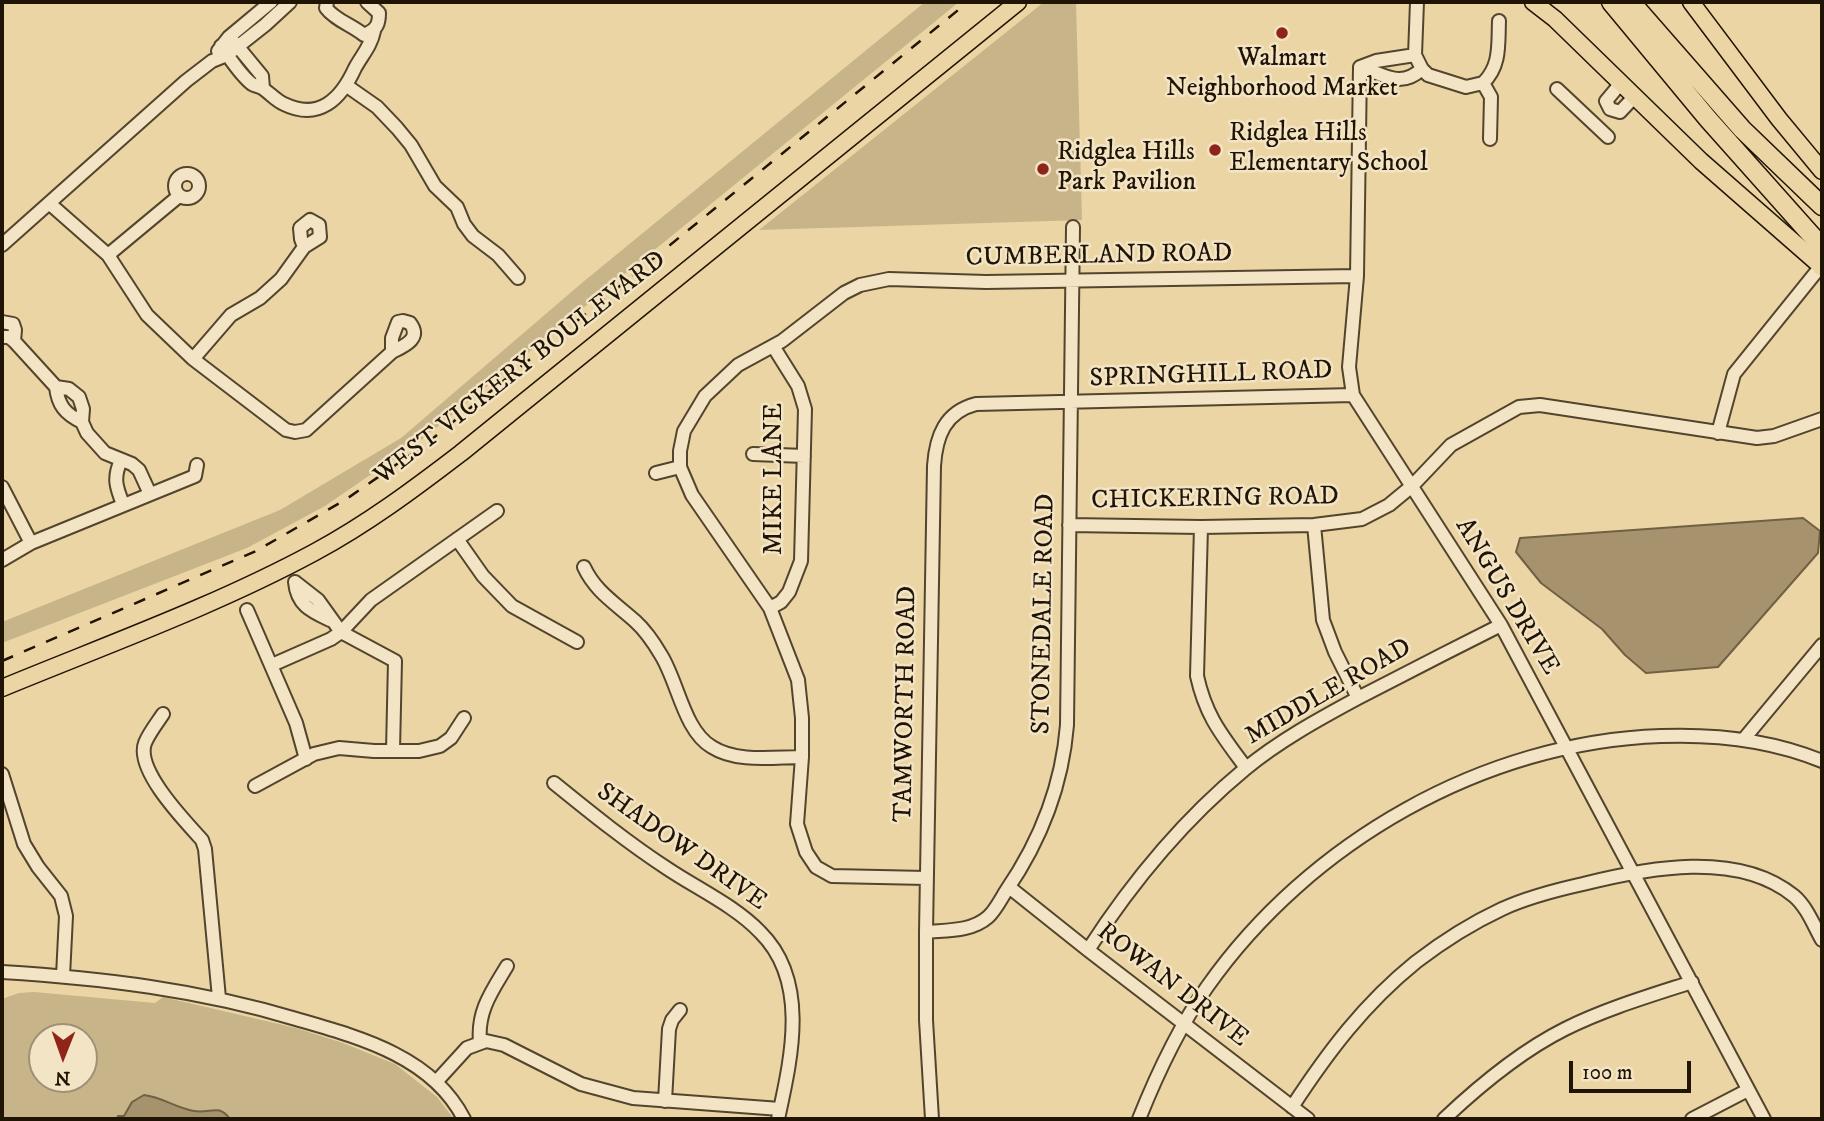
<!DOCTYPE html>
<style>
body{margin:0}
#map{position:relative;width:1824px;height:1121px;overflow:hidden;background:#ebd5a4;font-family:"IM FELL DW Pica",serif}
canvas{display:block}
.frame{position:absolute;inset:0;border:4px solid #201405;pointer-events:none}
.north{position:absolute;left:28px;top:1023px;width:70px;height:70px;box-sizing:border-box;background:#f2e4c4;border:2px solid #9e9178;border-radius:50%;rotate:181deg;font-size:19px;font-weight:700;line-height:28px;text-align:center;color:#201405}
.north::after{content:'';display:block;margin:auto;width:24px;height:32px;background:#8f2418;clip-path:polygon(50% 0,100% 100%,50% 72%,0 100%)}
.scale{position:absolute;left:1569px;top:1061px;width:122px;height:32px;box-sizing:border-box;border:4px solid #201405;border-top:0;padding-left:9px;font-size:21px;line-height:24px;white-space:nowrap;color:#201405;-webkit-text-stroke:5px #f2e4c4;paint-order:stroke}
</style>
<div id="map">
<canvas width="1824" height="1121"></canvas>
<div class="frame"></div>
<div class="north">N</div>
<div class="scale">100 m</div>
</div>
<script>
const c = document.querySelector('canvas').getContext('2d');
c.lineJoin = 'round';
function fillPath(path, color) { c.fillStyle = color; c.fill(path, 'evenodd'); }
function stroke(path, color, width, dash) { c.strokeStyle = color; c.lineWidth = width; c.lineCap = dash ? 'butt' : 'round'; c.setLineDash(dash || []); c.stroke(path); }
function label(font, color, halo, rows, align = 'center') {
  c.font = font + ' "IM FELL DW Pica",serif'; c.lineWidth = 5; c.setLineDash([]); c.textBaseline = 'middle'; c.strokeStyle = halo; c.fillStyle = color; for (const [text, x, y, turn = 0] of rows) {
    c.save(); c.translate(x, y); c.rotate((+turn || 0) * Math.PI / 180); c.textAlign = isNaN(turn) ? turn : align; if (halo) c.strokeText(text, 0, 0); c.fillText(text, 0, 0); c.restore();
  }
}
fillPath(new Path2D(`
 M925 2H959L421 440 325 506 247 548 2 643V622L280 510 401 438 583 282Z
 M1044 2H1076L1082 220 759 230Z
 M34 992 155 1003 163 997 296 1028 343 1043 395 1064 437 1097 454 1119H2V999L19 993ZM42 1037H84V1079H42Z`), '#c8b489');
const water = new Path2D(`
 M1803 518 1820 531 1818 553 1718 667 1646 673 1625 655 1602 629 1541 583 1516 552 1520 538Z
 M144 1095C162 1097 176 1108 194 1111 211 1114 218 1103 230 1119L117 1118 118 1116H124L132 1102Z`);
fillPath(water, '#a6936e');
stroke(water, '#706044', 2);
const minor = new Path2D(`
 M327 2 326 8C335 20 352 25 364 35
 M367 2 379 13C379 23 377 29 368 33
 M1417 2 1415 55 1422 69 1428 75 1466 87 1483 83
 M234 42 262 76 263 88
 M221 46C230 58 240 75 252 84 255 86 259 86 262 88 270 93 275 100 284 104 319 121 341 99 355 68 362 55 371 46 374 31
 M218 51 229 37 271 2
 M1415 55 1376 61 1360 67C1384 74 1400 89 1422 69
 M1360 67 1357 276 1349 367 1353 395 1501 625 1764 1119
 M1483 83C1501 66 1498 44 1499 21
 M1483 83 1491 97 1490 139
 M1621 83 1606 101 1610 109 1620 112 1635 96
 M347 86 377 107 397 128 411 145 435 186 457 207 464 224 473 236 498 255 518 278
 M1557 89 1608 137
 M175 186a12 12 0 1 1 24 0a12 12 0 1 1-24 0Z
 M49 203 108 255 147 315 193 359 286 430 295 432 306 430 392 352C404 346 422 339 410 323L403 321 398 322 392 338V352
 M2 245 186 81 212 61 227 55 265 25 290 2
 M108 255 179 196
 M2 322 13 324 15 330 14 341
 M2 337H9L14 341 56 387 69 389 79 397 83 409 82 422 87 433 105 453 132 464 139 470 150 494
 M193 359 231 315 260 298 281 279 304 247 320 237 319 225 310 220 300 228 301 239 304 247
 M56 387C58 405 65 414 82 422
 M1718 433 1734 374 1821 266
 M753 454 804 456
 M121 460C113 478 116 487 123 504
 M656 473 680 467
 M2 487 31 543
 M1069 525 1201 527 1314 525 1362 519 1389 505 1412 486 1451 445 1519 407 1540 405 1757 438 1774 436 1822 419
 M1314 525 1323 620 1335 652 1358 698
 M1201 527 1197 676C1206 717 1222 735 1246 768
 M457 539 483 576 512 606 577 642
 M2 560 31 543 195 476 197 465
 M584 567C595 591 615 603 635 621 645 630 654 643 661 655 678 682 684 731 712 747 737 763 774 757 802 757
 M295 582 318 600 341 632 395 661 393 750
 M295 582C297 605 311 611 330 620
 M770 608 781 602 789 592 801 561 805 409 798 386 773 346
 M247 610 296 723 306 759
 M272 665 331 639 341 632 371 600 497 511
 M163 714C157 723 149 733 145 743 135 770 185 821 202 840L205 849 219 998
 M1743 740 1822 645
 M2 774 24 844 38 867 61 896 66 916 63 976
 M554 783C591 813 628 843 668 869 698 889 735 906 760 932 810 981 791 1059 778 1119
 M255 786 314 754 339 748 374 751H419L440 746 451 738 464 718
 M926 878 832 876 816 867 806 852 797 824 802 757V718L798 680 770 608 692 495 680 467V451L684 431 705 396 738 365 782 341 844 293 860 285 889 279 986 282 1357 276
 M1009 887 1088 950 1308 1119
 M926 932C946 930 971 932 988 917 995 911 1001 899 1006 891 1041 840 1062 787 1067 725L1073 227
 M1088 950C1132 882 1182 821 1245 769 1279 741 1319 719 1358 698 1406 673 1453 649 1501 625
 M2 972C101 978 200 990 296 1019 358 1037 432 1056 464 1119
 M480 1042C477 1011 492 991 507 966
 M436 1082 467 1048 486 1041 504 1045 581 1084 633 1098 780 1109
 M665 1101 669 1029 672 1020 680 1010
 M1292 1107C1328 1052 1364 1004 1416 962 1442 942 1472 923 1502 909 1528 897 1556 890 1583 884 1647 868 1738 850 1794 896 1807 907 1814 926 1822 940
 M932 1119 926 1020V932L934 466C936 436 945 412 976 404L1353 395
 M1139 1119C1157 1074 1179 1027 1207 987 1309 842 1484 742 1661 736 1716 734 1771 740 1822 761
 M1444 1119C1480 1085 1521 1051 1565 1029 1605 1009 1649 996 1692 982
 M1692 1119 1748 1090`);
const major = new Path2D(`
 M1533 2 1555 19 1701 161 1821 266
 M1691 2 1779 119 1822 171
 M2 688C106 645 215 606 315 552 367 524 414 489 461 453L1018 2`);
const highway = new Path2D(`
 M1611 2 1708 119 1822 247
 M1631 2 1742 129 1822 206
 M1821 266 1822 267`);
stroke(minor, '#53442d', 16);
stroke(major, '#201405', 19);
stroke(highway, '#201405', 21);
stroke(minor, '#f2e4c4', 12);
stroke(major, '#ebd5a4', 16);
stroke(highway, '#ebd5a4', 18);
stroke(new Path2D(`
 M2 661 256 551 345 500 426 444 968 2`), '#201405', 2.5, [12, 12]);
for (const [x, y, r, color] of [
 [1282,33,7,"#8f2418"],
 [1215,150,7,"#8f2418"],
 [1043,169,7,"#8f2418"]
]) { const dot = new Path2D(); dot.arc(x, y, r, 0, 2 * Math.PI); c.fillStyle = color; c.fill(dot); stroke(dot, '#f2e4c4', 2.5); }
label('26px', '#201405', '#f2e4c4', [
 ["Walmart",1282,60,"center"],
 ["Neighborhood Market",1282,90,"center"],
 ["Ridglea Hills",1229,135],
 ["Elementary School",1229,165],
 ["Ridglea Hills",1057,154],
 ["Park Pavilion",1057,184]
], 'left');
label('26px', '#201405', '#f2e4c4', [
 ["CUMBERLAND ROAD",1099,257,-1],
 ["WEST VICKERY BOULEVARD",521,369,-38],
 ["SPRINGHILL ROAD",1211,376,-2],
 ["MIKE LANE",776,479,-90],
 ["CHICKERING ROAD",1215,500,-1],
 ["ANGUS DRIVE",1506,597,59],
 ["STONEDALE ROAD",1045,614,-89],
 ["MIDDLE ROAD",1329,693,-30],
 ["TAMWORTH ROAD",907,704,-89],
 ["SHADOW DRIVE",681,848,35],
 ["ROWAN DRIVE",1172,986,38]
]);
</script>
